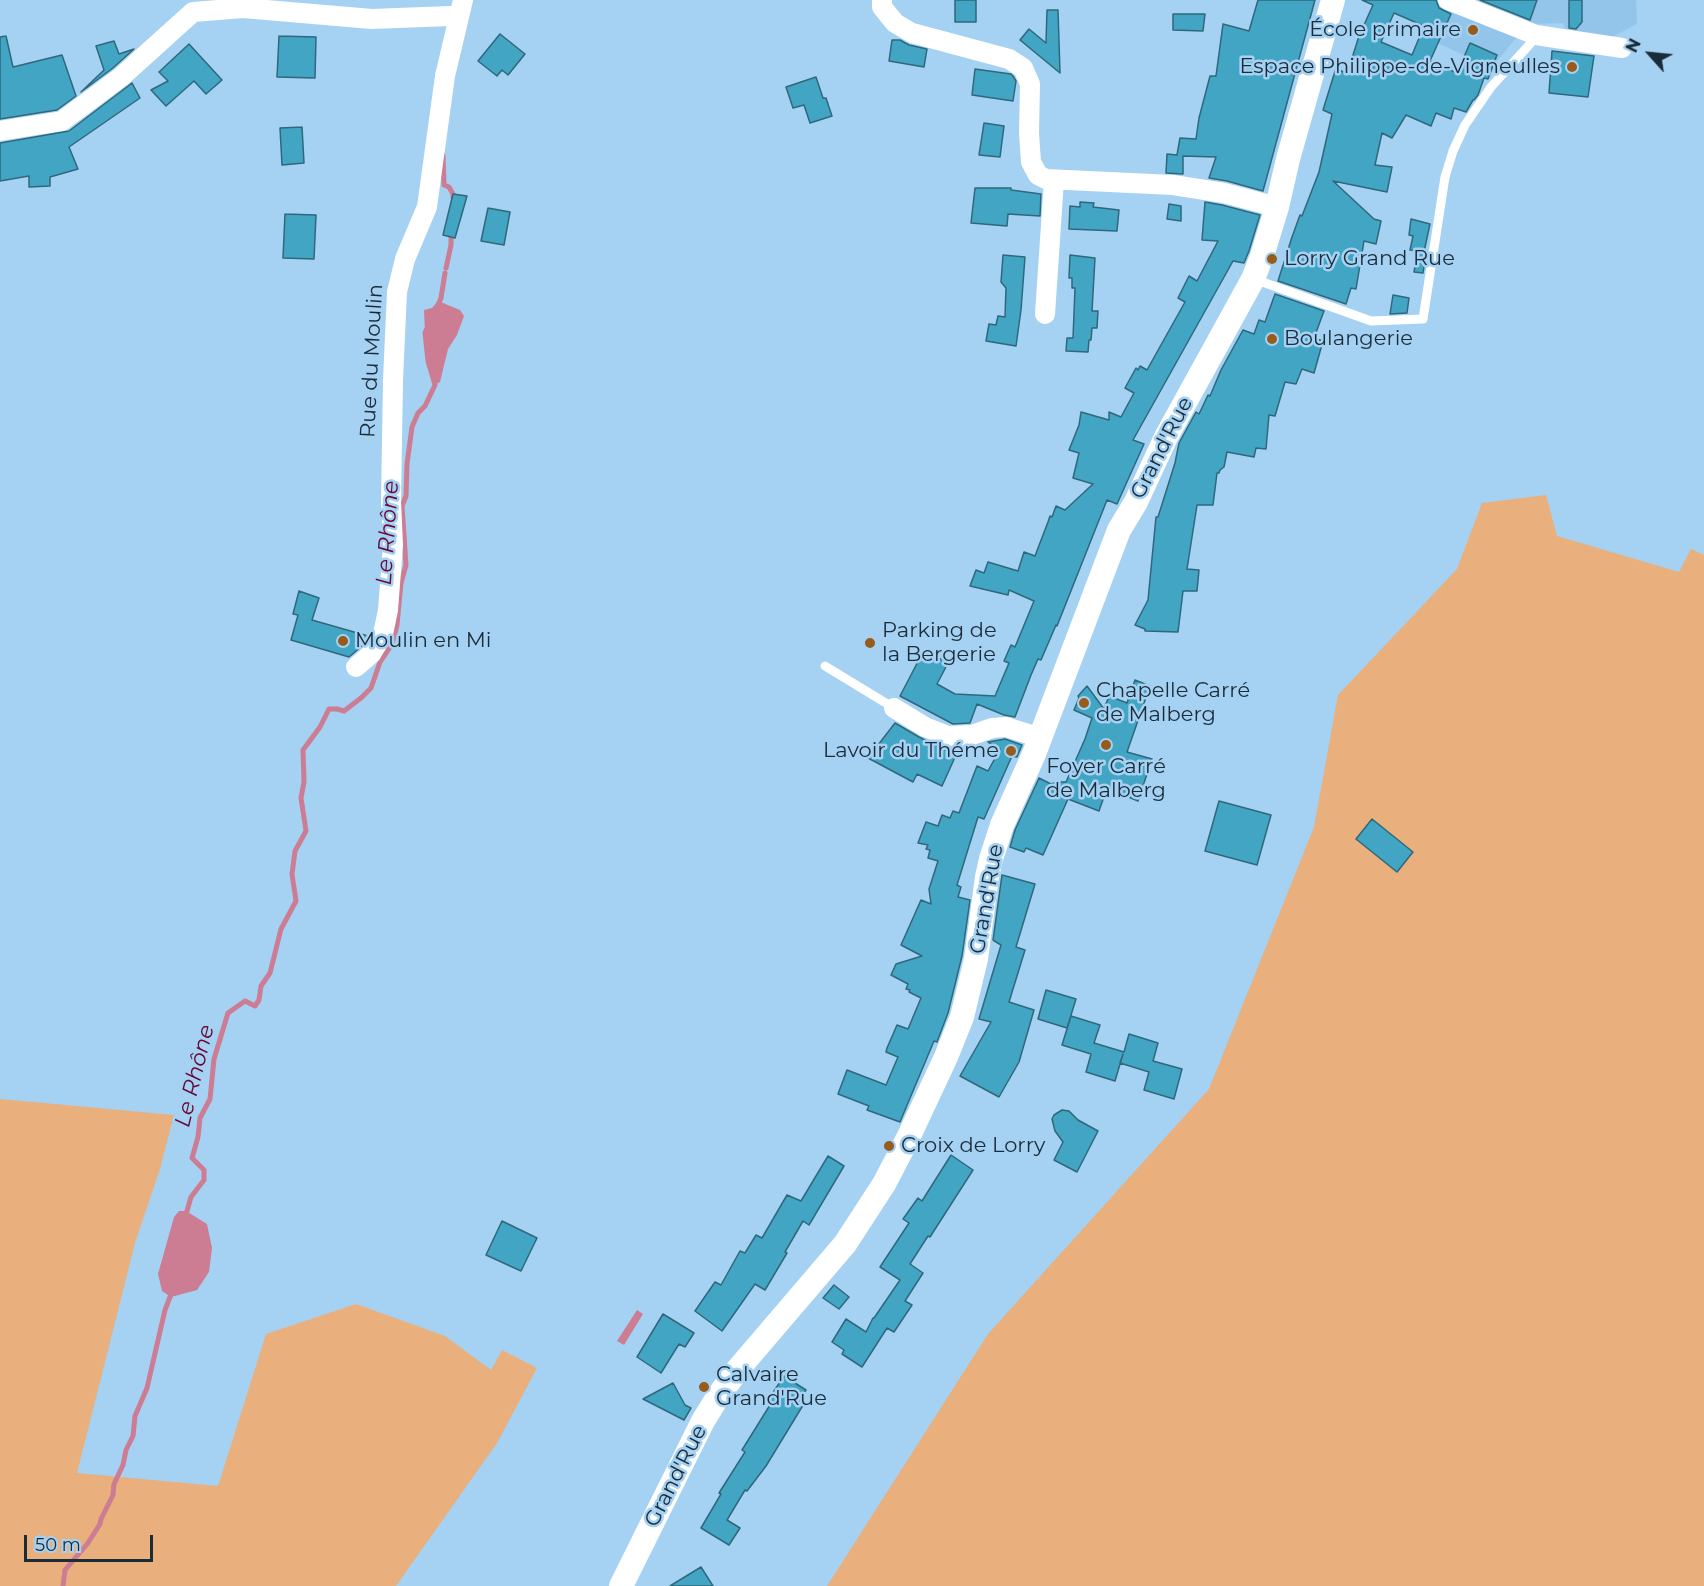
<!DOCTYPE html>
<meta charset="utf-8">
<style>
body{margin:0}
#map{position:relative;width:1704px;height:1586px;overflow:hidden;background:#a5d1f3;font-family:Montserrat,sans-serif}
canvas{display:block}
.north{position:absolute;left:1620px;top:24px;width:60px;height:60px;-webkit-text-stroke:4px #a5d1f3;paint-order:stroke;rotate:297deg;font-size:16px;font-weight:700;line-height:24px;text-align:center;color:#1b2c39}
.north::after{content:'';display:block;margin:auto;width:21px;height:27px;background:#1b2c39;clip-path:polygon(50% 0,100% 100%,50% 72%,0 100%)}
.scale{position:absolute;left:24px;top:1535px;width:129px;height:27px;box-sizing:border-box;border:3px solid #1b2c39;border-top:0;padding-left:8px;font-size:18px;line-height:21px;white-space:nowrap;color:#1b2c39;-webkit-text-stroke:4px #a5d1f3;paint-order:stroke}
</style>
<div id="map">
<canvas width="1704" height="1586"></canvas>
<div class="north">N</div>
<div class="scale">50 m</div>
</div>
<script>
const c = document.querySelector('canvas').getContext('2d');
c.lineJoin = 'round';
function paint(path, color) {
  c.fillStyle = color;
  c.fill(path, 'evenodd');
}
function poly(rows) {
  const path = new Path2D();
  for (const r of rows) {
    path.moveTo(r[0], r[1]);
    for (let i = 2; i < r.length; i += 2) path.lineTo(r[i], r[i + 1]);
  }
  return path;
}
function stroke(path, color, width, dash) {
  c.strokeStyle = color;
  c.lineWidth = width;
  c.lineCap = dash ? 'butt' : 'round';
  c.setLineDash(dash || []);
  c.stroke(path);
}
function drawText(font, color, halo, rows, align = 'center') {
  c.font = font + ' Montserrat,sans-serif';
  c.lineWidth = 5;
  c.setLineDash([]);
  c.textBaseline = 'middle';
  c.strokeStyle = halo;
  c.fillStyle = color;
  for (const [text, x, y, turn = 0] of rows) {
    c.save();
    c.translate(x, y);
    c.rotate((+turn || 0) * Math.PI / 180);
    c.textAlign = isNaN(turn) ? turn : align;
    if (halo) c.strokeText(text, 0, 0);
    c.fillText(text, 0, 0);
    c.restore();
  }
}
paint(poly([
 [1421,0,1636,0,1637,24,1610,38,1569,36,1563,23,1528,24,1491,68,1421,35,1424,26,1412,21]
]), '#93c4ea');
paint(poly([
 [1546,495,1557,536,1679,572,1691,549,1704,555,1704,1586,827,1586,988,1334,1209,1089,1314,827,1338,695,1457,569,1482,503],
 [0,1099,174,1115,160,1169,135,1243,77,1473,218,1486,266,1334,356,1304,445,1336,491,1370,502,1350,537,1368,497,1443,396,1586,0,1586]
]), '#e9af7d');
paint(poly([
 [438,301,460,310,464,316,457,335,448,349,440,382,435,385,428,361,425,333,424,310,432,308],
 [179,1211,186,1211,207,1224,212,1248,209,1272,197,1290,171,1297,162,1291,158,1274,174,1217],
 [637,1310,643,1314,624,1345,617,1341]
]), '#cc7d93');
stroke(poly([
 [443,155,444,185,449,187,453,194,453,198],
 [446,268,451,245,451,231],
 [438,305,441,298,445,273],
 [185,1218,191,1197,204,1180,204,1170,192,1158,198,1137,200,1118,210,1099,214,1059,228,1013,245,1001,255,1006,259,1000,261,986,270,973,281,929,296,901,292,874,295,851,306,831,301,798,304,782,303,750,320,727,329,709,337,709,344,711,361,698,371,688,380,662,392,644,397,625,401,583,406,565,402,506,406,496,407,464,412,427,418,413,425,406,435,385,428,361,425,333,426,330],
 [63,1586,65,1570,88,1543,100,1524,101,1519,113,1495,114,1484,123,1465,126,1450,133,1436,135,1416,147,1388,165,1310,172,1292]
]), '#cc7d93', 5);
const building = poly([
 [955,0,976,0,976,22,955,22,955,0],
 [1258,0,1315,0,1263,191,1227,181,1209,178,1216,157,1183,156,1183,174,1166,173,1167,154,1177,155,1180,138,1196,139,1199,118,1210,76,1216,76,1223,24,1249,31,1258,0],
 [1362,0,1436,0,1439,8,1451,14,1430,61,1457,73,1470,43,1497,55,1488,79,1484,78,1478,95,1474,100,1473,100,1466,112,1454,108,1451,119,1436,113,1431,126,1406,115,1392,138,1382,133,1375,165,1392,167,1387,192,1333,181,1374,219,1381,221,1376,244,1364,241,1356,289,1351,288,1346,304,1278,281,1292,237,1300,215,1302,216,1319,172,1332,114,1323,110,1336,68,1347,74,1359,36,1373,5,1362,0],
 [1394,13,1424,26,1412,55,1381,42,1394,13],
 [1480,0,1537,0,1530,20,1480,0],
 [1569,0,1582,0,1582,22,1576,29,1569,28,1569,0],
 [1047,10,1058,10,1060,73,1020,40,1029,29,1046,43,1047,10],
 [1173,14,1205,14,1203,31,1173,30,1173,14],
 [500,34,525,54,508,75,502,70,497,76,478,61,500,34],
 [6,36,13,67,62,55,76,96,57,110,0,119,0,37,6,36],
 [279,36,316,37,315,78,277,77,279,36],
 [892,40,900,40,909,45,927,49,924,67,889,61,892,40],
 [114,41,119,54,134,49,113,68,81,92,104,70,96,46,114,41],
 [189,44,222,80,206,94,194,81,166,106,151,90,168,81,159,72,189,44],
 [1552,51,1594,56,1588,97,1549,93,1552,51],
 [975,69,1011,74,1013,76,1016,81,1013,101,972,95,975,69],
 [816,77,823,98,826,98,832,116,810,123,804,105,793,108,786,87,816,77],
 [132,83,140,98,69,147,78,169,50,177,50,186,29,187,29,176,0,181,0,143,69,131,132,83],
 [984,123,1004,126,1000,157,979,155,984,123],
 [302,127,304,163,282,165,280,128,302,127],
 [975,188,1011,188,1011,190,1041,194,1040,216,1008,214,1007,226,971,223,975,188],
 [453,194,467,196,455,238,443,235,453,194],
 [1080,202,1094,203,1093,207,1119,210,1117,231,1069,229,1070,206,1080,207,1080,202],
 [1205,202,1222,205,1260,215,1249,251,1244,263,1233,261,1133,440,1144,444,1117,504,1107,500,1057,626,1056,625,1041,660,1038,659,1031,675,1015,717,1004,715,977,704,970,723,953,724,900,696,924,650,948,663,937,684,955,694,995,696,1009,663,1004,661,1011,645,1015,647,1034,601,1009,590,1008,595,970,586,976,570,984,573,988,562,1018,571,1024,552,1035,556,1048,522,1050,516,1052,517,1056,506,1065,510,1093,484,1073,478,1079,453,1069,450,1079,425,1081,412,1109,420,1109,412,1121,417,1134,393,1125,388,1136,368,1138,370,1140,366,1147,370,1185,302,1178,298,1189,276,1197,281,1218,241,1202,240,1205,202],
 [1169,204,1181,206,1181,221,1167,219,1169,204],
 [488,208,510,212,504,245,481,241,488,208],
 [285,214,316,215,314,259,283,258,285,214],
 [1411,219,1430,224,1424,252,1426,253,1423,273,1414,272,1418,251,1410,250,1413,236,1409,235,1411,219],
 [1003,255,1025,257,1021,310,1016,346,986,341,989,324,996,325,998,316,1005,317,1006,288,1001,282,1003,255],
 [1070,255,1095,258,1092,311,1098,311,1097,328,1092,328,1091,340,1089,340,1088,352,1066,351,1067,338,1073,338,1075,288,1072,288,1072,278,1069,278,1070,255],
 [1275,294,1324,311,1314,338,1323,341,1314,373,1302,369,1296,384,1285,382,1275,416,1269,415,1266,449,1256,448,1254,457,1227,452,1224,467,1220,470,1219,473,1217,473,1213,505,1197,505,1187,569,1199,570,1197,591,1183,591,1178,632,1145,631,1145,629,1135,625,1148,600,1156,517,1158,517,1175,463,1179,443,1196,412,1199,414,1208,395,1210,396,1221,370,1243,330,1254,334,1259,320,1265,322,1275,294],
 [1393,295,1409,298,1407,313,1390,314,1393,295],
 [299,591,319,598,312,620,368,636,362,646,349,657,291,640,298,615,293,614,299,591],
 [1135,680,1150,686,1127,752,1152,759,1138,801,1107,788,1099,811,1068,799,1043,855,1026,848,1024,852,1010,847,1015,830,1039,778,1051,784,1058,782,1066,782,1085,739,1092,718,1074,710,1079,698,1078,696,1087,686,1104,709,1109,696,1127,703,1135,680],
 [895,723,919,737,956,755,942,786,917,774,913,782,868,758,895,723],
 [1005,739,1022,745,1017,757,1012,756,984,819,978,817,957,885,961,887,958,897,970,900,962,956,948,1013,937,1042,934,1041,900,1122,867,1110,869,1106,838,1094,847,1070,886,1085,898,1057,886,1052,887,1048,897,1025,908,1029,921,998,909,992,910,990,906,989,908,984,891,975,896,964,922,956,901,945,921,900,931,904,929,889,938,861,928,858,930,850,926,849,928,845,918,843,926,822,938,826,942,815,950,818,953,811,959,813,977,766,988,771,1000,749,988,742,1005,739],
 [1219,801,1271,815,1257,865,1205,851,1219,801],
 [1372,819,1413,852,1397,872,1356,839,1372,819],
 [1002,875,1035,884,1016,947,1025,950,1009,1002,1034,1010,1019,1062,999,1097,960,1076,991,1022,979,1019,1001,945,993,940,1002,875],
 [1046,990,1076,999,1067,1028,1038,1019,1046,990],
 [1071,1016,1100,1025,1094,1043,1124,1052,1129,1034,1158,1043,1153,1061,1182,1069,1174,1099,1144,1090,1149,1072,1120,1063,1123,1054,1115,1081,1086,1072,1091,1054,1062,1045,1071,1016],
 [1062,1110,1069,1111,1078,1120,1098,1131,1077,1172,1054,1160,1063,1142,1055,1131,1052,1119,1054,1115,1062,1110],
 [951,1155,973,1170,930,1237,928,1236,910,1264,923,1273,905,1301,912,1305,894,1332,887,1328,862,1367,842,1354,844,1350,832,1342,846,1319,866,1332,873,1318,874,1318,900,1280,880,1267,909,1223,903,1219,918,1198,922,1201,951,1155],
 [828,1156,844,1166,809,1225,803,1221,785,1252,787,1253,765,1290,755,1284,722,1331,695,1311,715,1282,721,1285,740,1251,745,1253,756,1235,762,1238,787,1195,801,1201,828,1156],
 [502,1221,537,1238,521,1271,486,1255,502,1221],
 [834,1285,849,1297,839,1309,823,1298,834,1285],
 [663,1314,694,1333,685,1347,679,1344,661,1373,637,1357,663,1314],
 [784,1376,806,1390,800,1398,805,1402,766,1466,747,1491,745,1490,727,1520,740,1528,729,1545,701,1528,721,1494,719,1493,745,1452,742,1450,770,1405,766,1403,784,1376],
 [673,1383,685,1405,691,1408,684,1420,643,1399,673,1383],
 [701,1567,713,1586,670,1586,701,1567]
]);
paint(building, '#42a5c4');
stroke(building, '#2f687b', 1.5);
stroke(poly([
 [1254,279,1371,321,1423,319,1445,177,1453,151,1465,125,1491,87,1530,44,1536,35],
 [825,666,894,708]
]), '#fff', 9);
stroke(poly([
 [882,0,882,7,895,23,912,33,1009,59,1023,68,1030,84,1029,133,1031,162,1038,175,1046,179,1173,185,1224,193,1277,207],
 [1448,0,1536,35,1622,48],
 [0,131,62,121,121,77,193,12,243,8,372,19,450,16,458,18],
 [1045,314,1054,180],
 [356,667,371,654,383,634,388,610,393,545,391,501,393,380,397,292,405,259,427,207,445,76,463,0],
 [894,708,925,727,948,736,972,735,992,728,1006,727,1041,738]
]), '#fff', 20);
stroke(poly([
 [621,1586,703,1421,719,1395,739,1368,845,1244,884,1184,909,1136,946,1057,962,1017,976,959,987,877,991,859,1002,825,1034,754,1119,530,1136,502,1166,437,1253,279,1262,256,1277,207,1288,159,1333,0]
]), '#fff', 24);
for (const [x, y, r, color] of [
 [1473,30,6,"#975b1c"],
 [1572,67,6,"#975b1c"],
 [1272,259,6,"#975b1c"],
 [1272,339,6,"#975b1c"],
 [343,641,6,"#975b1c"],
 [870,643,6,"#975b1c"],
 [1084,703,6,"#975b1c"],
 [1106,745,6,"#975b1c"],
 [1011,751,6,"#975b1c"],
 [889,1146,6,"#975b1c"],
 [704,1387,6,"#975b1c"]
]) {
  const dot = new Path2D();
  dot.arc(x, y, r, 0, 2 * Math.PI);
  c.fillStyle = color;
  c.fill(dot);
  stroke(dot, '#a5d1f3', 2);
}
drawText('21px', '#1b2c39', '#a5d1f3', [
 ["École primaire",1461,30,"right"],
 ["Espace Philippe-de-Vigneulles",1560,67,"right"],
 ["Lorry Grand Rue",1284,259],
 ["Boulangerie",1284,339],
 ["Parking de",882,631],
 ["la Bergerie",882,655],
 ["Moulin en Mi",355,641],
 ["Chapelle Carré",1096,691],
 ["de Malberg",1096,715],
 ["Lavoir du Théme",999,751,"right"],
 ["Foyer Carré",1106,767,"center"],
 ["de Malberg",1106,791,"center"],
 ["Croix de Lorry",901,1146],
 ["Calvaire",716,1375],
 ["Grand'Rue",716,1399]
], 'left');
drawText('21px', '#1b2c39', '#a5d1f3', [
 ["Rue du Moulin",372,361,-87],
 ["Grand'Rue",1162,448,-63],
 ["Grand'Rue",987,899,-80],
 ["Grand'Rue",676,1476,-63]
]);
drawText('italic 22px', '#680532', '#a5d1f3', [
 ["Le Rhône",388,533,-86],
 ["Le Rhône",195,1076,-76]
]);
</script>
